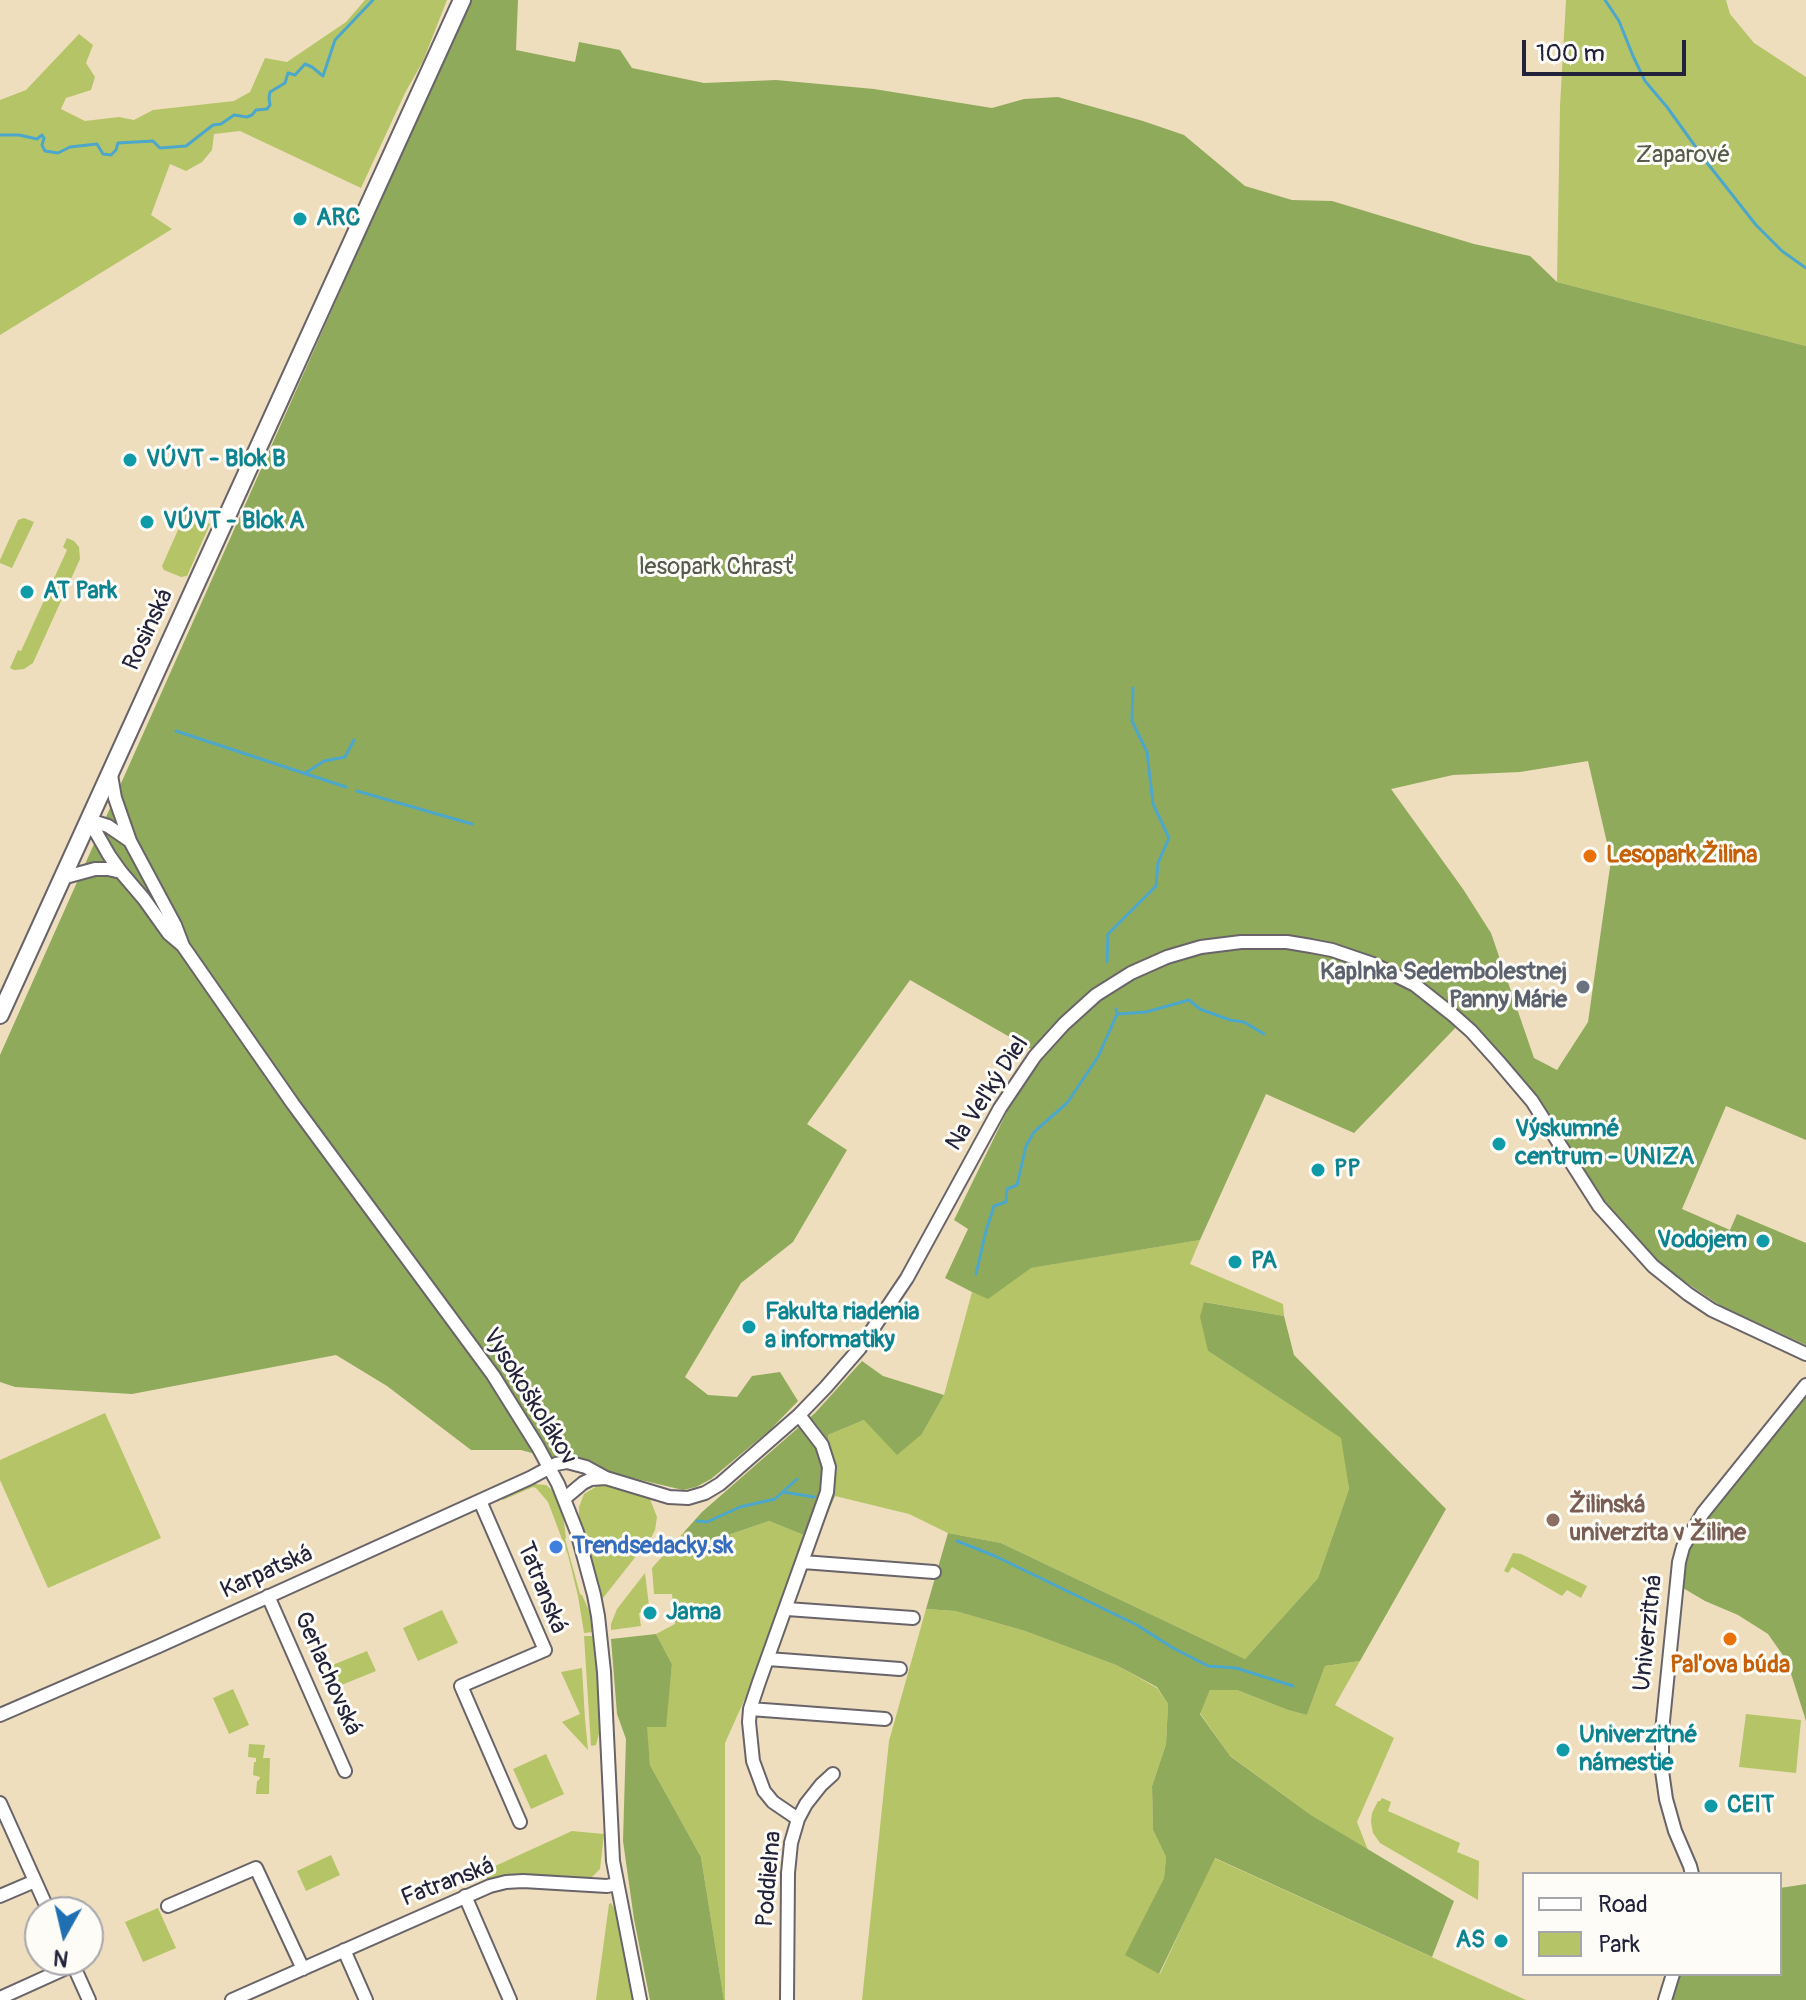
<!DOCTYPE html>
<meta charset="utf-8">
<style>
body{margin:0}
#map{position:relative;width:1806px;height:2000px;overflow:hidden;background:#eedebe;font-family:Pangolin,sans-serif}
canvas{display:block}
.legend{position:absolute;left:1522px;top:1872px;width:260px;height:104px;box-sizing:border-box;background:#fdfcf7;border:2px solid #a5a5ac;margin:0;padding:10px 14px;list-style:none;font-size:24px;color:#22223b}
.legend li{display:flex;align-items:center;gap:16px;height:40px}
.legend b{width:40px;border:2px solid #a5a5ac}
.north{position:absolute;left:24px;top:1896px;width:80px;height:80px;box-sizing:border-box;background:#fdfcf7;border:2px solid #a5a5ac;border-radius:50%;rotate:188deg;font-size:22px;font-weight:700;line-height:32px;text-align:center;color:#22223b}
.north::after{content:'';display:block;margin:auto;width:28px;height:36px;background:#1f6fb2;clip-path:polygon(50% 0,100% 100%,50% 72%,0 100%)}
.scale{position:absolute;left:1522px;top:40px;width:164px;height:36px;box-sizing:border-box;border:4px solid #22223b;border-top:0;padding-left:10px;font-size:24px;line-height:28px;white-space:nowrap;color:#22223b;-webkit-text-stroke:6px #fdfcf7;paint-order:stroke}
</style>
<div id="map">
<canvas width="1806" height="2000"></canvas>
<ul class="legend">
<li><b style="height:10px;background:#fff"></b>Road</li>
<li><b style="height:22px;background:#b5c466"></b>Park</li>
</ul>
<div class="north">N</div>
<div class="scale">100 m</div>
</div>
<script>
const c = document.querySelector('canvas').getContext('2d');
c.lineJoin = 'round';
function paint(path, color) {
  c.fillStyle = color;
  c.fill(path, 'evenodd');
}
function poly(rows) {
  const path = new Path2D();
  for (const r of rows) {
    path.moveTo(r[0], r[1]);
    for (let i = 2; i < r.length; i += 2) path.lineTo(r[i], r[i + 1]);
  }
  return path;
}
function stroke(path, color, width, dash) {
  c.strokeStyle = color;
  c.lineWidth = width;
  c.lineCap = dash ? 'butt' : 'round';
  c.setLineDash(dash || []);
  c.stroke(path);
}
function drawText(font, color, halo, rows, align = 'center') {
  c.font = font + ' Pangolin,sans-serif';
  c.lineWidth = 6;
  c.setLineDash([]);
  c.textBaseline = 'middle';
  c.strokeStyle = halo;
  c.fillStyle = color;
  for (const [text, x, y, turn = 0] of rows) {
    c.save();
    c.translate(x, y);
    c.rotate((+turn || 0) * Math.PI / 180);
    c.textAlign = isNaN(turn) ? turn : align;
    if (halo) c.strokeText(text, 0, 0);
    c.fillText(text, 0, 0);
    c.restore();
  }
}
paint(poly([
 [365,0,447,0,423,61,405,93,361,188,240,131,214,134,212,150,202,162,186,171,170,164,151,215,172,229,0,335,0,100,26,90,79,34,93,45,86,63,95,77,91,90,66,98,61,109,85,121,119,117,134,120,153,110,234,101,250,92,265,58,287,62,346,22],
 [1566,0,1726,0,1730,14,1754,43,1806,77,1806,346,1557,282,1560,106],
 [186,512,210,524,187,576,181,577,164,570,162,566],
 [24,518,34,522,12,568,0,563,0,560,18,520],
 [67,538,74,541,79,547,80,559,33,663,24,669,14,670,10,668,18,650,21,651,67,550,63,547],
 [1200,1240,1190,1264,1283,1304,1284,1316,1205,1302,1208,1351,1342,1438,1349,1489,1318,1578,1245,1659,1001,1543,948,1533,909,1514,835,1496,828,1435,864,1420,922,1434,944,1395,972,1292,988,1298,1030,1268],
 [105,1413,161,1538,48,1588,0,1480,0,1460],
 [534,1484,546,1485,552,1490,563,1514,566,1538,565,1539,580,1594,582,1595,591,1615,593,1632,584,1633,578,1596,568,1555,548,1502,536,1488,533,1487,503,1500,502,1498],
 [599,1485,612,1485,650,1499,657,1517,655,1530,652,1536,603,1598,601,1598,579,1519,579,1507,584,1494],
 [769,1521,816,1540,725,1743,725,2000,724,2000,701,1857,650,1765,646,1726,665,1727,672,1664,656,1634,675,1624,672,1594,654,1594,652,1568,684,1532,702,1544],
 [1513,1553,1521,1554,1587,1586,1581,1598,1567,1590,1562,1596,1512,1567,1508,1573,1504,1571],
 [645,1573,649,1606,644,1607,645,1612,639,1613,641,1626,611,1630,611,1624,617,1609],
 [926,1609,955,1611,1025,1631,1116,1665,1157,1688,1168,1704,1166,1744,1152,1786,1153,1830,1166,1857,1164,1878,1126,1955,1160,1974,1214,1858,1526,2000,862,2000,889,1741],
 [442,1610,458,1643,418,1661,403,1628],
 [584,1636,594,1636,599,1678,601,1726,596,1745,591,1746],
 [367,1651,376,1671,339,1686,330,1666],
 [1360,1661,1335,1705,1394,1738,1357,1822,1368,1850,1311,1815,1229,1755,1200,1713,1210,1690,1237,1690,1288,1710,1307,1715,1325,1666],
 [582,1668,585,1719,588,1750,562,1722,580,1714,561,1672],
 [233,1689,249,1725,229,1734,213,1698],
 [1746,1714,1801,1720,1796,1773,1739,1767],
 [249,1744,265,1745,263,1758,270,1758,269,1794,256,1794,257,1781,259,1780,260,1777,253,1775,254,1762,256,1762,256,1758,248,1757],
 [546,1754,564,1794,531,1809,513,1769],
 [1382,1798,1391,1802,1388,1811,1460,1843,1457,1852,1479,1861,1478,1900,1380,1843,1373,1833,1371,1822,1372,1813,1378,1801,1380,1801],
 [572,1831,604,1834,600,1869,591,1878,489,1882,482,1872],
 [331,1855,340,1875,306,1891,297,1871],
 [611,1903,617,1913,620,1926,635,2000,596,2000,609,1904],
 [158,1908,176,1948,143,1962,125,1922]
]), '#b5c466');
paint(poly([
 [470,0,518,0,516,50,575,62,579,42,620,50,632,68,704,83,776,80,874,89,992,108,1024,99,1058,97,1143,121,1184,135,1245,186,1292,200,1332,201,1474,244,1530,256,1557,282,1806,346,1806,1140,1726,1106,1682,1209,1730,1230,1737,1214,1806,1243,1806,1345,1721,1306,1663,1267,1597,1192,1548,1112,1461,1022,1354,1133,1266,1094,1200,1240,1031,1268,988,1299,972,1292,945,1278,968,1229,954,1220,1036,1052,910,980,807,1124,847,1150,793,1242,741,1283,685,1377,708,1395,737,1397,752,1376,780,1372,798,1401,770,1430,711,1479,696,1487,683,1490,561,1461,521,1450,471,1450,387,1386,336,1355,132,1394,15,1387,0,1382,0,1055],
 [1588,761,1611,860,1588,1022,1557,1070,1534,1058,1491,933,1463,889,1391,789,1453,775,1520,772],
 [1204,1302,1284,1316,1294,1355,1446,1509,1360,1661,1325,1666,1307,1715,1288,1710,1237,1690,1210,1690,1200,1714,1230,1756,1311,1815,1454,1901,1432,1957,1215,1858,1159,1974,1125,1955,1164,1878,1166,1857,1153,1830,1152,1786,1166,1744,1168,1704,1157,1687,1116,1665,1025,1631,955,1611,926,1609,948,1533,1001,1543,1245,1659,1318,1578,1349,1489,1341,1438,1208,1351,1200,1317],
 [862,1361,883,1376,944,1395,922,1434,897,1455,864,1420,828,1435,835,1496,816,1540,769,1521,702,1544,684,1532,702,1512,815,1413],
 [1806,1395,1806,1721,1787,1661,1768,1634,1738,1615,1705,1601,1683,1588,1686,1546],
 [656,1634,672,1664,666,1727,647,1727,650,1765,701,1857,724,2000,650,2000,634,1919,623,1841,626,1739,617,1714,611,1639],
 [1806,1884,1806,2000,1664,2000,1673,1974,1780,1974,1780,1888]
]), '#90aa5b');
stroke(poly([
 [1605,0,1619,21,1633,56,1645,81,1667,107,1708,164,1756,225,1782,251,1806,268],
 [0,135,19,135,37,139,42,135,44,138,42,145,45,151,58,153,70,147,97,144,103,154,111,155,116,150,118,143,153,141,160,148,186,146,213,125,221,124,234,115,247,117,252,115,256,110,267,109,270,105,269,98,270,92,285,83,288,73,295,75,305,64,312,67,323,76,335,40,373,0],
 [176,731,346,787],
 [304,774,324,761,345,757,354,740],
 [357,791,472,824],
 [1107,962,1108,934,1156,886,1158,863,1169,838,1153,804,1147,752,1132,721,1133,688],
 [1118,1014,1146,1012,1189,1000,1200,1009,1230,1020,1244,1022,1264,1034],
 [976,1274,986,1231,994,1206,1006,1202,1007,1189,1017,1185,1026,1146,1034,1132,1067,1103,1098,1057,1117,1014,1116,1009],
 [783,1492,814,1497],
 [697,1521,707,1522,740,1507,775,1499,797,1479],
 [957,1541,995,1556,1137,1625,1173,1648,1208,1666,1236,1668,1293,1686]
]), '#4da7cb', 3);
const minor = poly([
 [111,775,115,798,130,841],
 [89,820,108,826,130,841,175,925,183,946,293,1104,493,1375,538,1447,558,1484,577,1532,594,1595,598,1616,604,1672,613,1861,640,2000],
 [89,820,109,855,121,872,144,899,169,934,182,945],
 [62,878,95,869,108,869,121,872],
 [564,1499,583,1483,591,1479,606,1478],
 [480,1501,545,1650,461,1686,520,1822],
 [803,1562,934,1572],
 [268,1596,345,1771],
 [787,1609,913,1618],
 [768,1659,900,1669],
 [750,1709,885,1719],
 [0,1715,159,1646,530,1478,556,1464,567,1462,586,1467,606,1478,669,1497,688,1498,705,1493,720,1484,799,1415,826,1387,860,1348,907,1278,1000,1108,1035,1056,1064,1024,1096,995,1131,973,1167,957,1201,947,1241,942,1287,942,1311,946,1332,950,1373,964,1415,985,1453,1015,1471,1031,1498,1061,1532,1101,1599,1206,1653,1266,1688,1294,1712,1310,1806,1354],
 [0,1803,49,1912],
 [798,1819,773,1802,764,1791,753,1761,749,1722,750,1709,759,1682,827,1492,829,1467,822,1445,799,1415],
 [1692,1874,1690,1866,1675,1831,1666,1799,1662,1771,1662,1731,1679,1562,1683,1547,1703,1513,1806,1385],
 [0,1896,35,1881],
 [465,1896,510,2000],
 [168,1906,256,1868,303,1969],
 [344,1950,366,2000],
 [71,1960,89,2000],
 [0,1998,73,1965],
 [232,2000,490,1886,506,1882,523,1881,607,1886,617,1884],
 [787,2000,788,1873,791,1843,798,1819,806,1804,821,1785,833,1774],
 [1665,2000,1673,1974]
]);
const tertiary = poly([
 [0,1015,462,0]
]);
stroke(minor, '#696469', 16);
stroke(tertiary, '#696469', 20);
stroke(minor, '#fff', 12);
stroke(tertiary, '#fff', 16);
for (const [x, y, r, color] of [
 [300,219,8,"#0f9aa8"],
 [130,460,8,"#0f9aa8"],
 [147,522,8,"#0f9aa8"],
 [27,592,8,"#0f9aa8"],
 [1590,856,8,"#e8710a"],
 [1583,987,8,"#6b7280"],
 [1499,1144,8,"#0f9aa8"],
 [1318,1170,8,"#0f9aa8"],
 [1763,1241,8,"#0f9aa8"],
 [1235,1262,8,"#0f9aa8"],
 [749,1327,8,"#0f9aa8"],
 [1553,1520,8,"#8d6e63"],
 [556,1547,8,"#3f7fe0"],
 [650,1613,8,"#0f9aa8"],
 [1730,1639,8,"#e8710a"],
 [1563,1750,8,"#0f9aa8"],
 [1711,1806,8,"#0f9aa8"],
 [1501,1941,8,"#0f9aa8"]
]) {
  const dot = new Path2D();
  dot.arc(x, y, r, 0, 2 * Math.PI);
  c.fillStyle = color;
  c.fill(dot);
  stroke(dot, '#fdfcf7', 3);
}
drawText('24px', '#555b4a', '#fdfcf7', [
 ["Zaparové",1683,156],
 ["lesopark Chrasť",717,568]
]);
drawText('bold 24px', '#0d838f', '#fdfcf7', [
 ["ARC",316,219],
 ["VÚVT - Blok B",146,460],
 ["VÚVT - Blok A",163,522],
 ["AT Park",43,592],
 ["Výskumné",1515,1130],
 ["centrum - UNIZA",1515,1158],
 ["PP",1334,1170],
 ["Vodojem",1747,1241,"right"],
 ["PA",1251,1262],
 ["Fakulta riadenia",765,1313],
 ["a informatiky",765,1341],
 ["Jama",666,1613],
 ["Univerzitné",1579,1736],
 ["námestie",1579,1764],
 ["CEIT",1727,1806],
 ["AS",1485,1941,"right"]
], 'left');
drawText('24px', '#22223b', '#fdfcf7', [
 ["Rosinská",149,630,-65],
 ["Na Veľký Diel",988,1094,-57],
 ["Vysokoškolákov",529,1397,58],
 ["Karpatská",267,1573,-24],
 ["Tatranská",541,1588,68],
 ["Univerzitná",1649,1633,-84],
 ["Gerlachovská",327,1674,66],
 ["Poddielna",770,1879,-85],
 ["Fatranská",448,1883,-21]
]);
drawText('bold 24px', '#c56008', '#fdfcf7', [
 ["Lesopark Žilina",1606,856],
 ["Paľova búda",1730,1666,"center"]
], 'left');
drawText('bold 24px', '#5b616d', '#fdfcf7', [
 ["Kaplnka Sedembolestnej",1567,973],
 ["Panny Márie",1567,1001]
], 'right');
drawText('bold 24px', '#785e54', '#fdfcf7', [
 ["Žilinská",1569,1506],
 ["univerzita v Žiline",1569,1534]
], 'left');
drawText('bold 24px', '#366cbe', '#fdfcf7', [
 ["Trendsedacky.sk",572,1547]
], 'left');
</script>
